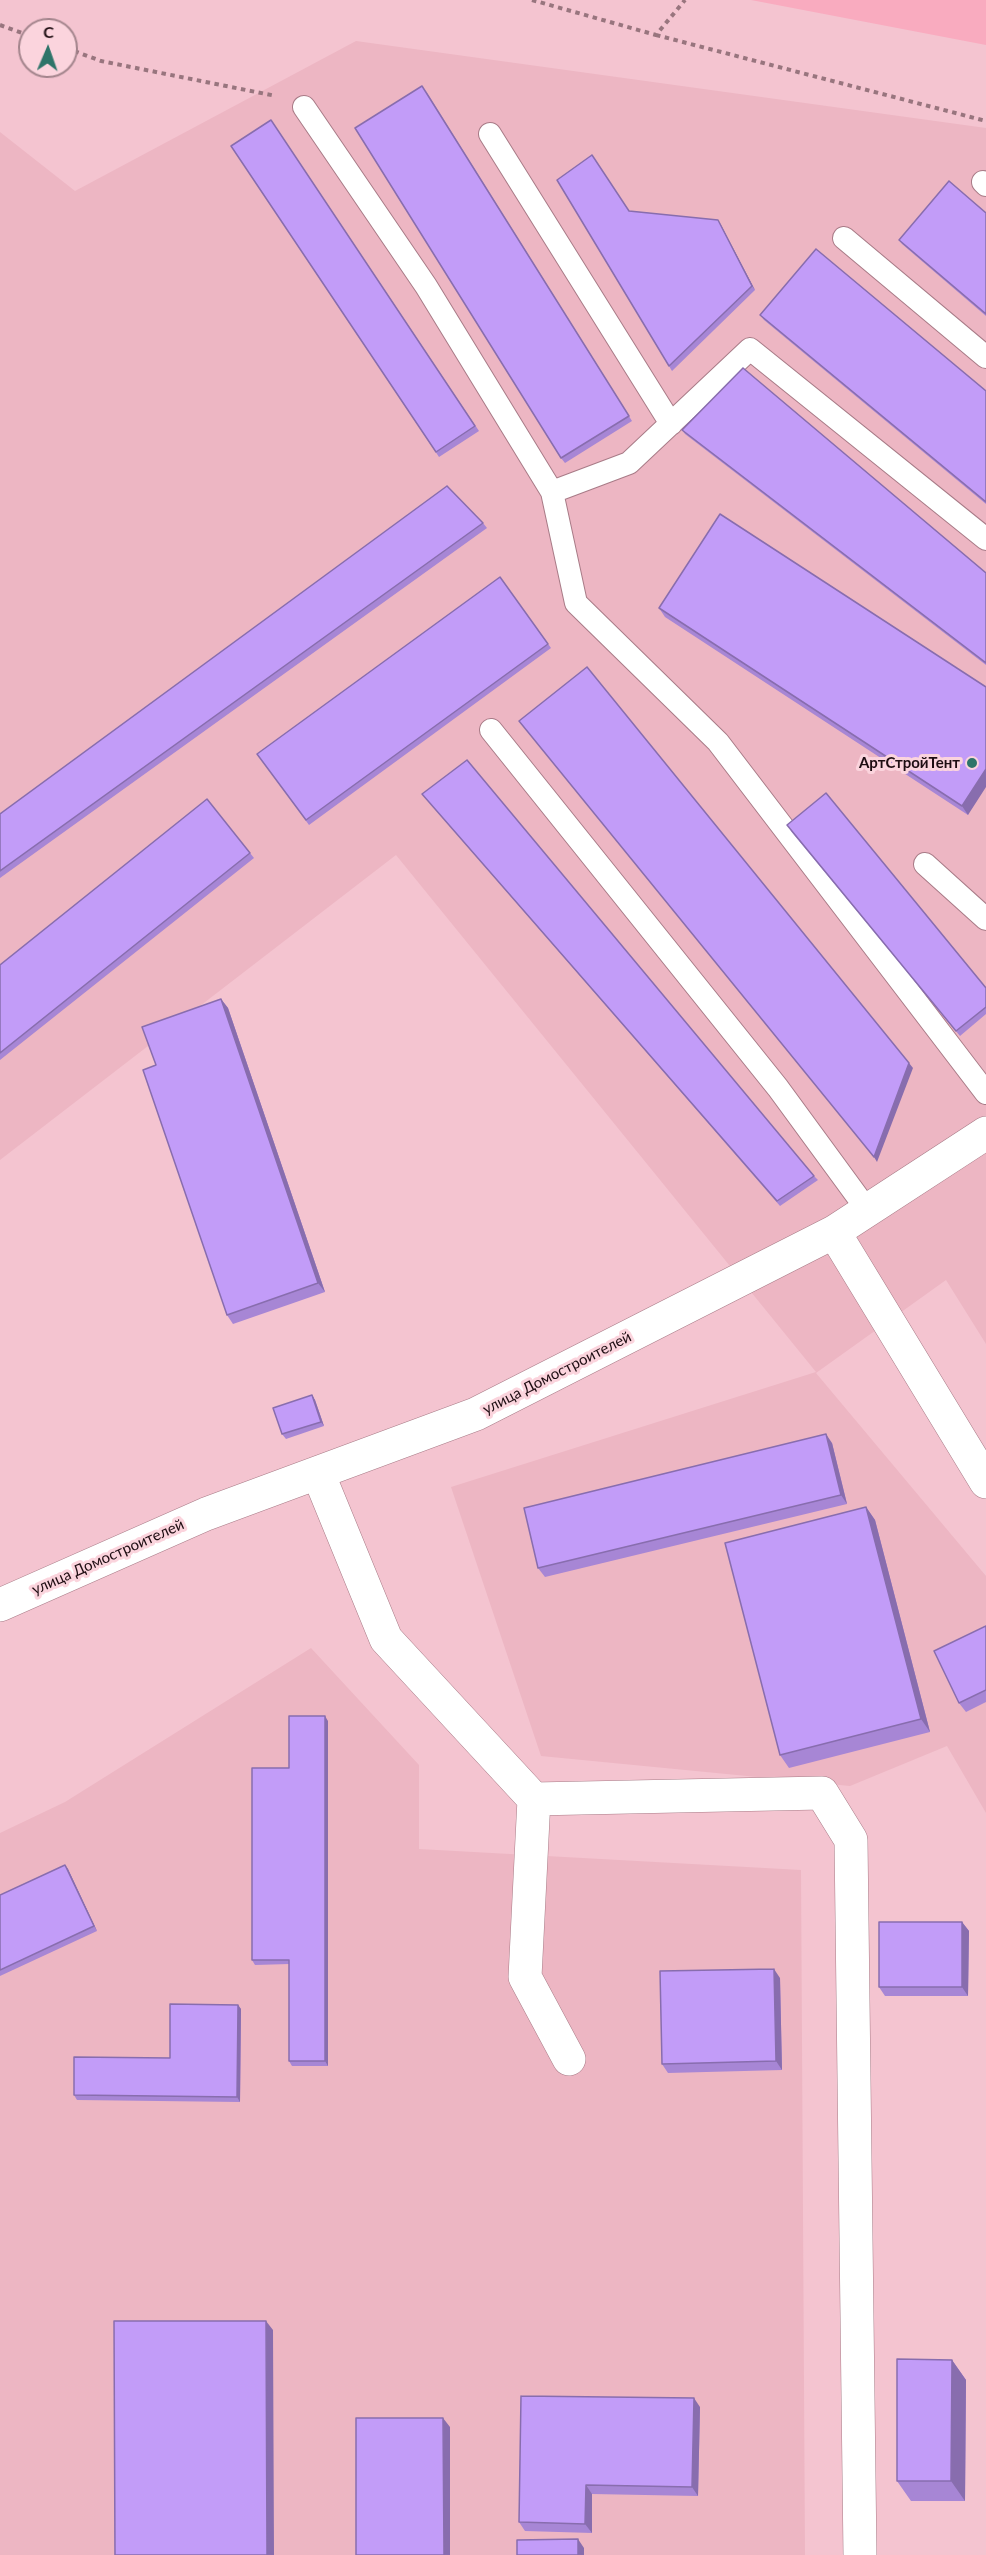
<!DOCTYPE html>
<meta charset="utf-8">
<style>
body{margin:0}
#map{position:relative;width:986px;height:2555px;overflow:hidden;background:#f4c4d0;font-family:Lato,sans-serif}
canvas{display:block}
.north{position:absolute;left:18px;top:18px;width:60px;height:60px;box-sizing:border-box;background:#fbd4dd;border:2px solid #a3848c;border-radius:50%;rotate:2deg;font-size:16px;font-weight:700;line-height:24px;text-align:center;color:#1e0d12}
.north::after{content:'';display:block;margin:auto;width:21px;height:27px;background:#2e7469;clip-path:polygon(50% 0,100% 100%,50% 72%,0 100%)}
</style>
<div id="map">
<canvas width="986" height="2555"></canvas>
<div class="north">С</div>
</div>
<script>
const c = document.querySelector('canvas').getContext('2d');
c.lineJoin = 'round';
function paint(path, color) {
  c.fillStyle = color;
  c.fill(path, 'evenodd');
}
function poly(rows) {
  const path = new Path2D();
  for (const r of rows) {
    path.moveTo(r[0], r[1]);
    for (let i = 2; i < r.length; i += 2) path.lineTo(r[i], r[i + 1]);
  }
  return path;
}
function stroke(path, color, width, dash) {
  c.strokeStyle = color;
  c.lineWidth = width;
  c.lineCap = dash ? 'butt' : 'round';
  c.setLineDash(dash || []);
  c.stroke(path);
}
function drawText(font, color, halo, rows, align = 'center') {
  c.font = font + ' Lato,sans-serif';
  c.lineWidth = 6;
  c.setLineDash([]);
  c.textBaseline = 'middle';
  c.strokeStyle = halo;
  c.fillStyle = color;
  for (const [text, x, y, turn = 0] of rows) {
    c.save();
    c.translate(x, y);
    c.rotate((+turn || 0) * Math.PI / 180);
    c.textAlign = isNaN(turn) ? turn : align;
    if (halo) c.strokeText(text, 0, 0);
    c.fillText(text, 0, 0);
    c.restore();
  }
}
paint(poly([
 [356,41,986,128,986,1344,946,1280,816,1373,986,1576,986,1813,947,1746,850,1786,541,1756,451,1487,816,1372,396,855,0,1160,0,132,75,191],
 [311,1648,419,1765,419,1849,801,1870,805,2555,0,2555,0,1833,65,1802]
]), '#edb6c3');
paint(poly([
 [751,0,986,0,986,45]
]), '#f9abbf');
const service = poly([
 [304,107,426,286,552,492,629,463,750,349,986,539],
 [490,134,671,424],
 [983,182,986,185],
 [844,238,986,357],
 [552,492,576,603,718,742,986,1093],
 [491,730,778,1088,868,1211],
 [925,864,986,919]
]);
const minor = poly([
 [834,1232,986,1482],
 [318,1473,386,1639,534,1799,822,1793,851,1840,860,2555],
 [0,1605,206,1514,476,1414,834,1232,986,1133],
 [534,1799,525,1977,569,2059]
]);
stroke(service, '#a87b87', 24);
stroke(minor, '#a87b87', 34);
stroke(poly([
 [532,0,656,35,685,0],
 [0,25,30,36],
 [656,35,986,121],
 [66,48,101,61,276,96]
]), '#98757e', 4, [4.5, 4.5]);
stroke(service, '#fff', 22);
stroke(minor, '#fff', 33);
paint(poly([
 [426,91,632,421,565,463,561,458],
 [271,120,479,431,439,457,231,146],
 [629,211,718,220,755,290,672,371,669,366],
 [986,213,986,316,902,244,899,240],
 [760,315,986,391,986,504,764,320],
 [682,430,986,573,986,665,685,434],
 [483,523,487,528,0,878,0,814],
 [500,577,551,648,309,825,257,754],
 [659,608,986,687,968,815,665,617],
 [422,794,814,1176,818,1180,780,1206],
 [790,830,986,988,986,1014,960,1036],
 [250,853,254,858,0,1060,0,965],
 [221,999,228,1008,325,1292,233,1324,227,1315,156,1065],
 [312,1395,315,1400,324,1426,286,1439,282,1434],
 [832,1443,847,1504,545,1577,538,1568],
 [866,1507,875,1520,930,1732,789,1768,780,1755],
 [986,1626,986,1702,966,1712,959,1703],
 [328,1721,328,2066,292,2066,289,2061,289,1964,255,1965,252,1960,289,1768],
 [65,1865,68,1869,97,1931,0,1976,0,1895],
 [962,1922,969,1931,968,1996,885,1996,879,1987],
 [780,1978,782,2070,668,2073,662,2064],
 [238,2005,241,2009,240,2102,77,2100,74,2095,170,2058],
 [952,2360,966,2380,965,2501,911,2501,897,2481],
 [700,2407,698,2496,592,2494,592,2533,525,2531,519,2522]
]), '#a786d5');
paint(poly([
 [718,220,721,225,755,290,752,286],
 [986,769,986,787,968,815,962,806],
 [221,999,228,1008,325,1292,318,1283],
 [909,1063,913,1068,877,1162,874,1157],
 [312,1395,315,1400,324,1426,321,1422],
 [826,1434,832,1443,847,1504,841,1495],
 [866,1507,875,1520,930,1732,921,1719],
 [325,1716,328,1721,328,2066,325,2061],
 [65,1865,68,1869,97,1931,94,1926],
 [962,1922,969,1931,968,1996,962,1987],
 [774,1969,780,1978,782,2070,776,2061],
 [238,2005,241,2009,240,2102,237,2097],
 [266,2321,273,2330,274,2555,267,2555],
 [952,2360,966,2380,965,2501,951,2481],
 [694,2398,700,2407,698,2496,692,2487],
 [443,2418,450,2427,450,2555,444,2555],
 [586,2485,592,2494,592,2533,585,2524],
 [578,2539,584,2548,584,2555,578,2555]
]), '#886dae');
const building = poly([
 [422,86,629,416,561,458,355,128,422,86],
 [271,120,475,426,436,452,231,146,271,120],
 [592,155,629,211,718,220,752,286,669,366,557,180,592,155],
 [949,181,986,213,986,314,899,240,949,181],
 [816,249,986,391,986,502,760,315,816,249],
 [743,368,986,573,986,663,682,430,743,368],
 [447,486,483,523,0,871,0,814,447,486],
 [720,514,986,687,986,769,962,806,659,608,720,514],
 [500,577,548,644,306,820,257,754,500,577],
 [587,667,909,1063,874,1157,519,721,587,667],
 [467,760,814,1176,777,1201,422,794,467,760],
 [826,793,986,988,986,1007,956,1031,787,825,826,793],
 [207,799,250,853,0,1053,0,965,207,799],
 [221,999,318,1283,227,1315,143,1070,156,1065,142,1027,221,999],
 [312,1395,321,1422,282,1434,273,1408,312,1395],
 [826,1434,841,1495,538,1568,524,1508,826,1434],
 [866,1507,921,1719,780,1755,725,1543,866,1507],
 [986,1626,986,1690,959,1703,934,1651,986,1626],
 [289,1716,325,1716,325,2061,289,2061,289,1960,252,1960,252,1768,289,1768,289,1716],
 [65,1865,94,1926,0,1970,0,1895,65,1865],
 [879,1922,962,1922,962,1987,879,1987,879,1922],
 [774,1969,776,2061,662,2064,660,1971,774,1969],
 [170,2004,238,2005,237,2097,74,2095,74,2057,170,2058,170,2004],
 [114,2321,266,2321,267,2555,115,2555,114,2321],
 [897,2359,952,2360,951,2481,897,2481,897,2359],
 [521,2396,694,2398,692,2487,586,2485,585,2524,519,2522,521,2396],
 [356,2418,443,2418,444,2555,356,2555,356,2418],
 [578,2539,578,2555,517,2555,517,2540,578,2539]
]);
paint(building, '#c29cf8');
stroke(building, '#886dae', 1.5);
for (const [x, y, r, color] of [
 [972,763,6,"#2e7469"]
]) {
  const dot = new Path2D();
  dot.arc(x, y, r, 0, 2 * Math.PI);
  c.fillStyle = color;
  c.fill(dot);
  stroke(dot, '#fbd4dd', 2);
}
drawText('bold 15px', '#1e0d12', '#fbd4dd', [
 ["АртСтройТент",960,763]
], 'right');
drawText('15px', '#1e0d12', '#fbd4dd', [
 ["улица Домостроителей",557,1373,-27],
 ["улица Домостроителей",108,1557,-24]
]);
</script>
